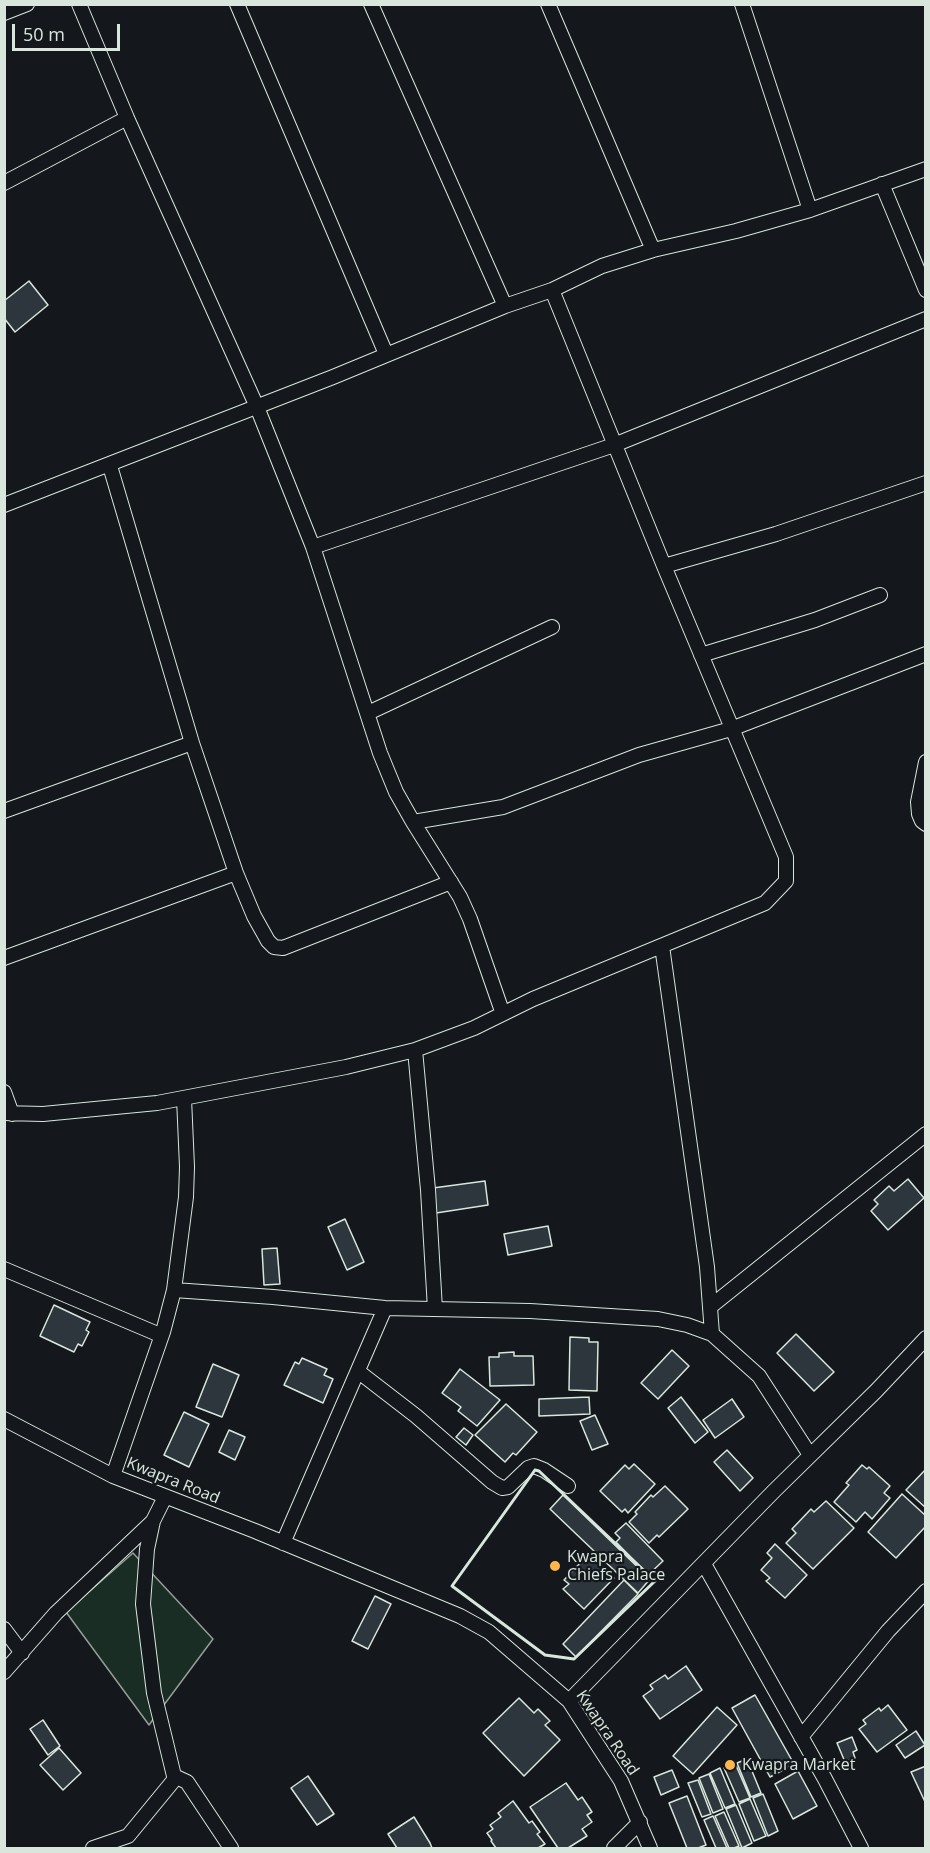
<!DOCTYPE html>
<style>
body{margin:0}
#map{position:relative;width:930px;height:1853px;overflow:hidden;background:#14181c;font-family:"Open Sans",sans-serif}
canvas{display:block}
.frame{position:absolute;inset:0;border:6px solid #d8e6dc;pointer-events:none}
.scale{position:absolute;left:12px;top:24px;width:108px;height:27px;box-sizing:border-box;border:3px solid #d8e6dc;border-top:0;padding-left:8px;font-size:18px;line-height:21px;white-space:nowrap;color:#d8e6dc;-webkit-text-stroke:4px #14181c;paint-order:stroke}
</style>
<div id="map">
<canvas width="930" height="1853"></canvas>
<div class="frame"></div>
<div class="scale">50 m</div>
</div>
<script>
const c = document.querySelector('canvas').getContext('2d');
c.lineJoin = 'round';
function paint(path, color) {
  c.fillStyle = color;
  c.fill(path, 'evenodd');
}
function poly(rows) {
  const path = new Path2D();
  for (const r of rows) {
    path.moveTo(r[0], r[1]);
    for (let i = 2; i < r.length; i += 2) path.lineTo(r[i], r[i + 1]);
  }
  return path;
}
function stroke(path, color, width, dash) {
  c.strokeStyle = color;
  c.lineWidth = width;
  c.lineCap = dash ? 'butt' : 'round';
  c.setLineDash(dash || []);
  c.stroke(path);
}
function drawText(font, color, halo, rows, align = 'center') {
  c.font = font + ' "Open Sans",sans-serif';
  c.lineWidth = 4.5;
  c.setLineDash([]);
  c.textBaseline = 'middle';
  c.strokeStyle = halo;
  c.fillStyle = color;
  for (const [text, x, y, turn = 0] of rows) {
    c.save();
    c.translate(x, y);
    c.rotate((+turn || 0) * Math.PI / 180);
    c.textAlign = isNaN(turn) ? turn : align;
    if (halo) c.strokeText(text, 0, 0);
    c.fillText(text, 0, 0);
    c.restore();
  }
}
const green = poly([
 [133,1553,213,1639,149,1725,66,1612,133,1553]
]);
paint(green, '#1a2d24');
stroke(green, '#939e99', 1.5);
const building = poly([
 [29,281,48,305,15,332,4,318,4,301,29,281],
 [908,1179,924,1198,888,1230,871,1211,878,1204,874,1200,889,1186,894,1191,908,1179],
 [485,1181,488,1205,436,1213,433,1188,485,1181],
 [345,1219,364,1262,347,1270,328,1227,345,1219],
 [548,1226,552,1246,508,1255,504,1234,548,1226],
 [277,1248,280,1284,264,1285,262,1249,277,1248],
 [54,1305,90,1322,86,1330,89,1332,82,1346,78,1344,74,1352,40,1336,54,1305],
 [796,1334,834,1372,814,1391,777,1353,796,1334],
 [570,1337,589,1338,589,1342,598,1342,597,1391,569,1390,570,1337],
 [672,1350,689,1366,658,1399,641,1383,672,1350],
 [514,1352,514,1356,533,1356,534,1385,490,1386,489,1357,499,1357,499,1353,514,1352],
 [302,1358,327,1369,324,1375,333,1379,323,1403,284,1385,295,1362,299,1364,302,1358],
 [213,1364,239,1375,222,1417,196,1407,213,1364],
 [460,1369,500,1400,477,1426,458,1411,461,1407,442,1393,460,1369],
 [589,1397,590,1414,539,1416,539,1399,589,1397],
 [681,1397,708,1432,695,1443,668,1408,681,1397],
 [732,1399,744,1417,715,1438,703,1420,732,1399],
 [506,1404,537,1432,516,1455,513,1453,505,1462,475,1435,506,1404],
 [184,1412,209,1424,189,1467,164,1455,184,1412],
 [595,1415,608,1444,592,1450,580,1421,595,1415],
 [464,1428,473,1435,466,1445,456,1437,464,1428],
 [229,1430,245,1437,235,1460,219,1452,229,1430],
 [727,1450,753,1478,740,1491,714,1462,727,1450],
 [634,1464,655,1484,628,1513,625,1509,622,1512,600,1491,625,1465,629,1469,634,1464],
 [862,1465,867,1469,869,1467,890,1486,884,1493,890,1498,872,1519,865,1512,856,1522,834,1502,849,1485,846,1483,862,1465],
 [926,1469,926,1508,906,1490,926,1469],
 [665,1486,688,1509,659,1537,657,1535,649,1543,629,1522,637,1514,635,1512,651,1495,653,1497,665,1486],
 [902,1494,926,1516,926,1526,896,1558,868,1532,902,1494],
 [563,1495,650,1579,638,1593,550,1509,563,1495],
 [826,1501,854,1528,813,1569,786,1543,796,1533,792,1529,811,1509,814,1512,826,1501],
 [626,1523,663,1561,648,1575,616,1542,620,1538,615,1533,626,1523],
 [775,1544,807,1575,785,1598,766,1581,770,1578,761,1570,772,1558,767,1553,775,1544],
 [591,1556,614,1578,584,1609,563,1589,569,1584,564,1580,584,1559,587,1561,591,1556],
 [624,1580,638,1594,576,1657,563,1644,624,1580],
 [375,1596,391,1604,368,1649,352,1641,375,1596],
 [686,1666,702,1690,660,1719,643,1696,653,1689,650,1685,665,1675,668,1679,686,1666],
 [755,1695,794,1764,770,1777,732,1708,755,1695],
 [519,1698,534,1713,538,1709,550,1721,545,1725,560,1740,524,1776,483,1733,519,1698],
 [888,1705,907,1730,877,1752,859,1729,866,1724,863,1720,879,1708,881,1711,888,1705],
 [717,1707,737,1725,693,1774,673,1756,717,1707],
 [43,1720,60,1746,48,1755,30,1729,43,1720],
 [916,1731,925,1745,905,1758,896,1745,916,1731],
 [852,1737,857,1750,853,1752,855,1758,845,1762,837,1743,852,1737],
 [59,1748,81,1773,63,1790,40,1765,59,1748],
 [747,1759,761,1793,751,1797,737,1763,747,1759],
 [735,1763,750,1798,739,1802,724,1768,735,1763],
 [926,1766,926,1804,911,1772,926,1766],
 [720,1768,735,1804,725,1808,710,1773,720,1768],
 [672,1770,679,1787,661,1795,654,1777,672,1770],
 [798,1771,817,1806,793,1819,775,1784,798,1771],
 [709,1774,723,1809,713,1813,699,1778,709,1774],
 [308,1776,334,1814,317,1825,291,1788,308,1776],
 [698,1780,711,1814,702,1817,688,1783,698,1780],
 [566,1783,578,1800,582,1797,592,1812,587,1815,592,1822,582,1829,587,1836,568,1848,558,1848,530,1807,566,1783],
 [763,1794,778,1831,768,1836,753,1798,763,1794],
 [687,1796,706,1845,698,1848,687,1848,669,1803,687,1796],
 [750,1799,766,1836,754,1841,739,1804,750,1799],
 [513,1801,529,1823,532,1821,540,1832,537,1834,545,1844,538,1848,496,1848,491,1841,492,1840,487,1833,493,1829,490,1825,501,1817,498,1813,513,1801],
 [736,1805,752,1843,742,1848,726,1809,736,1805],
 [724,1812,739,1846,734,1848,729,1848,715,1816,724,1812],
 [713,1816,727,1848,716,1848,704,1820,713,1816],
 [414,1817,430,1843,432,1848,397,1848,388,1834,414,1817]
]);
paint(building, '#2c363c');
stroke(building, '#d8e6dc', 1.5);
const street = poly([
 [79,4,127,118,257,407,313,547,380,753,396,792,413,822,503,807,639,755,731,729,926,654],
 [237,4,386,354],
 [371,4,505,306],
 [548,4,653,250],
 [742,4,810,210],
 [4,13,27,4],
 [4,183,127,118],
 [882,184,926,290],
 [110,466,192,743],
 [4,505,333,377,505,306,552,290,602,266,653,250,736,231,810,210,926,169],
 [313,547,614,445,926,319],
 [664,566,776,534,926,483],
 [701,655,815,620,880,595],
 [368,713,552,627],
 [926,762,918,802,919,814,922,821,926,824],
 [4,811,192,743,236,873,4,958],
 [413,822,460,897,470,919,503,1014],
 [236,873,254,916,268,941,274,947,283,948,451,882],
 [662,946,707,1267,712,1334],
 [415,1050,428,1190,435,1309],
 [4,1092,12,1114],
 [4,1113,43,1114,157,1103,346,1067,415,1050,474,1028,533,999,765,903,786,881,786,857,664,566,552,290],
 [4,1269,160,1335],
 [174,1290,273,1297,385,1308,530,1311,658,1319,687,1325,712,1334,759,1376,810,1455],
 [710,1307,926,1134],
 [359,1372,416,1416,492,1482,502,1488,508,1487,528,1468,534,1466,544,1470,568,1486],
 [4,1419,113,1476,255,1531,460,1616,489,1632,569,1701,621,1781,650,1848],
 [113,1476,163,1332,174,1290,186,1197,187,1167,184,1098],
 [165,1497,153,1521,147,1549,143,1604,154,1693,174,1776],
 [283,1543,385,1308],
 [704,1564,825,1779,861,1848],
 [4,1629,22,1653],
 [4,1672,56,1613,152,1522],
 [569,1701,774,1491,876,1391,926,1338],
 [801,1737,888,1631,926,1591],
 [93,1848,128,1836,174,1780,174,1776,187,1782,231,1848],
 [614,1848,640,1822]
]);
stroke(street, '#d8e6dc', 16);
stroke(street, '#14181c', 14);
stroke(poly([
 [535,1470,539,1471,655,1581,574,1659,545,1655,452,1586,535,1470]
]), '#d8e6dc', 3);
for (const [x, y, r, color] of [
 [555,1566,6,"#ffb74d"],
 [730,1765,6,"#ffb74d"]
]) {
  const dot = new Path2D();
  dot.arc(x, y, r, 0, 2 * Math.PI);
  c.fillStyle = color;
  c.fill(dot);
  stroke(dot, '#14181c', 2);
}
drawText('16px', '#d8e6dc', '#14181c', [
 ["Kwapra Road",173,1481,22],
 ["Kwapra Road",607,1733,56]
]);
drawText('16px', '#d8e6dc', '#14181c', [
 ["Kwapra",567,1557],
 ["Chiefs Palace",567,1575],
 ["Kwapra Market",742,1765]
], 'left');
</script>
